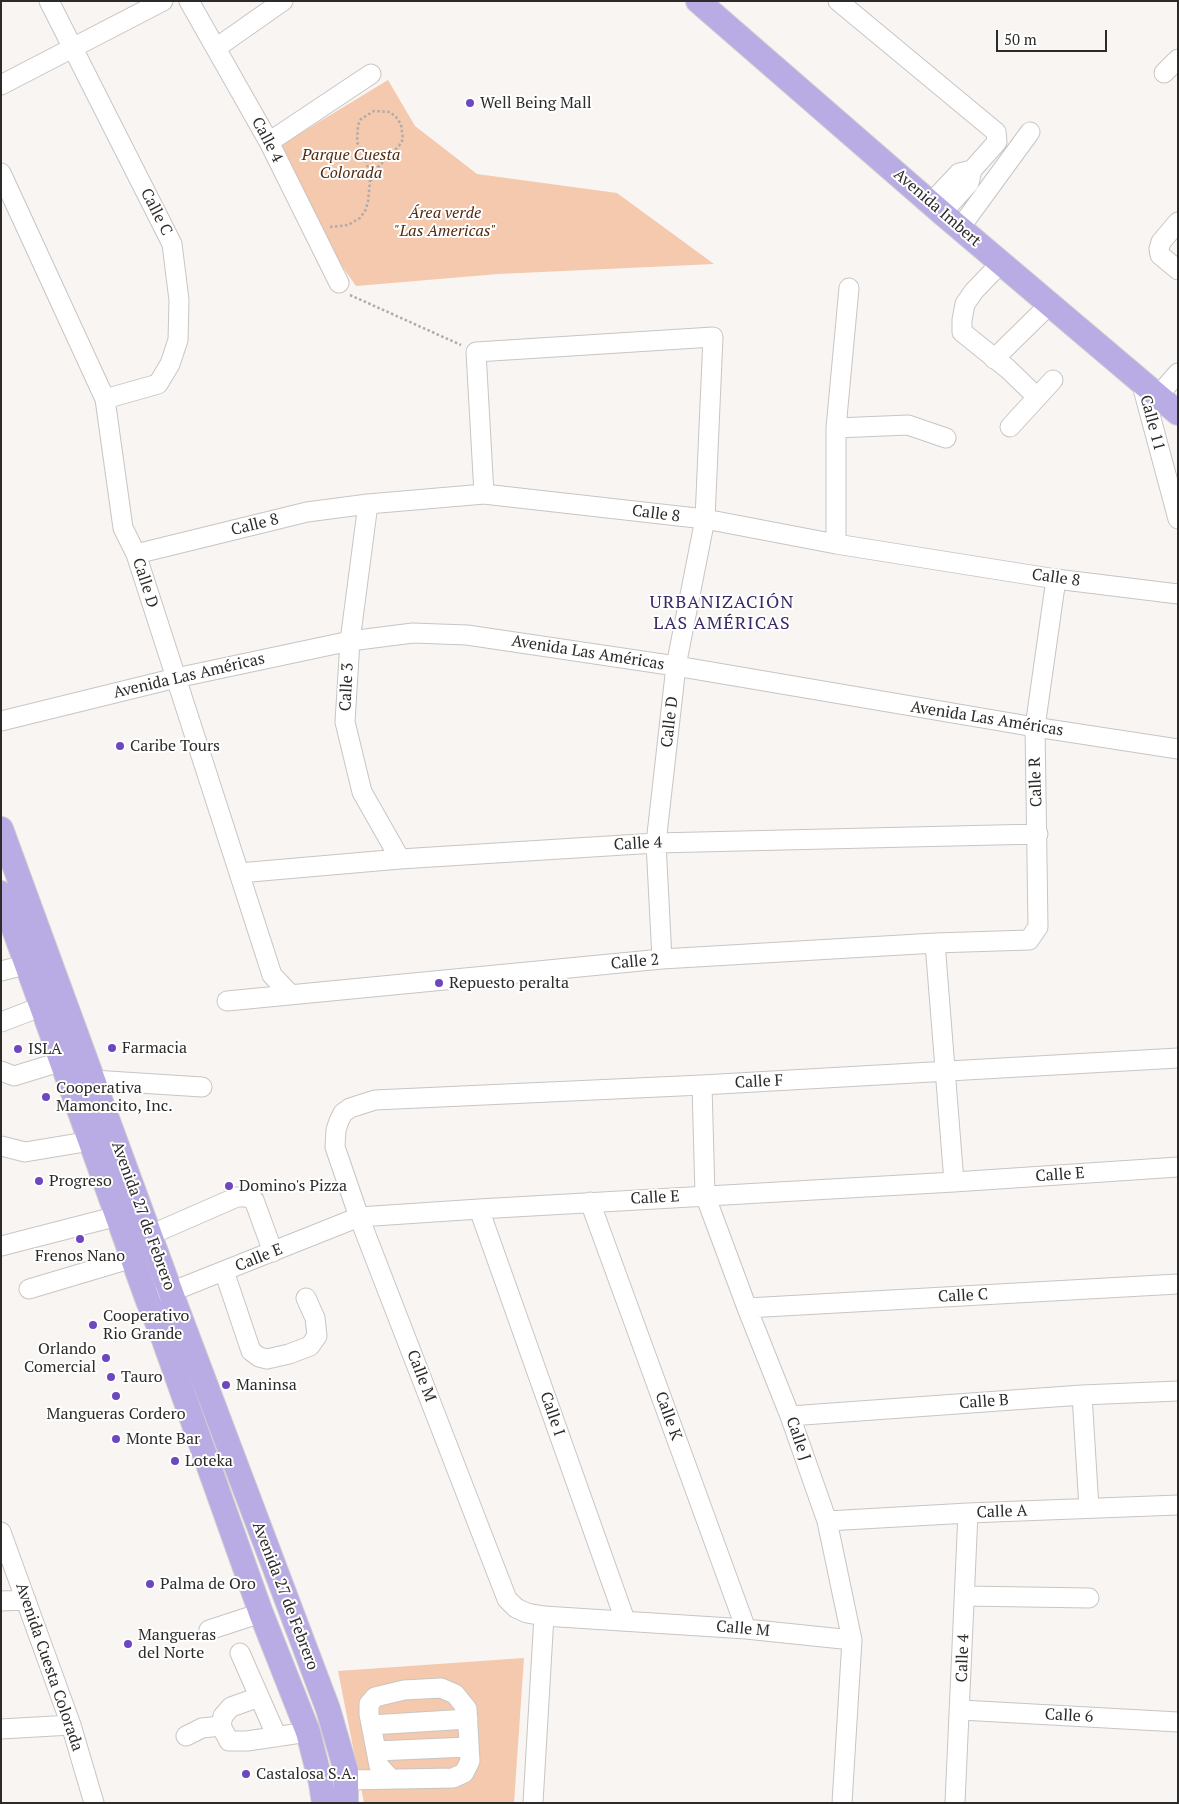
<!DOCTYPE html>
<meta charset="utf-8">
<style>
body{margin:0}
#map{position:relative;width:1179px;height:1804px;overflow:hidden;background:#f8f5f3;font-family:"PT Serif",serif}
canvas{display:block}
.frame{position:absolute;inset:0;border:2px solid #2c2b2a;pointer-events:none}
.scale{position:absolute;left:996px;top:30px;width:111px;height:22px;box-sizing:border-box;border:2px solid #2c2b2a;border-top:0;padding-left:6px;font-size:15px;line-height:18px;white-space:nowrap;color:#2c2b2a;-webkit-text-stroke:4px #fff;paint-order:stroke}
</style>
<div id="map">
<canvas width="1179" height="1804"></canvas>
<div class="frame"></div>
<div class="scale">50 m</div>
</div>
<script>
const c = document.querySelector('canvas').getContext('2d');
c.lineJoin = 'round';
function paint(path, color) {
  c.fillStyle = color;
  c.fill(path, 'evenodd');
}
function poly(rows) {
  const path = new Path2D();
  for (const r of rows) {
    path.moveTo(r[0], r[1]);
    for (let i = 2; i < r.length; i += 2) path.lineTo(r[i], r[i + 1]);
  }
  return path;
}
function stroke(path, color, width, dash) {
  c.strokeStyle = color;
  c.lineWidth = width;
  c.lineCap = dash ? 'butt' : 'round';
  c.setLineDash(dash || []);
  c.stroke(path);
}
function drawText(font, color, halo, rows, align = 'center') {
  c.font = font + ' "PT Serif",serif';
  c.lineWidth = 4;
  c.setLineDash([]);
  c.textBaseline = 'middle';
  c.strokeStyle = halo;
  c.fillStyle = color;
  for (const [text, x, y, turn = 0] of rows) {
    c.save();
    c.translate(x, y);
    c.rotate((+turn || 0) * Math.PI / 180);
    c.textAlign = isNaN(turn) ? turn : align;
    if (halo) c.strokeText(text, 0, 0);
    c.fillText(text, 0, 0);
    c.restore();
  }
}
paint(poly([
 [388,80,415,126,477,174,617,193,714,264,498,274,356,286,337,259,281,145],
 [524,1658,514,1803,364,1803,338,1671]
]), '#f5c9ad');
const minor = poly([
 [49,1,172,244,179,300,178,340,170,364,158,384,105,399],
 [189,1,269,142,339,283],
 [838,1,996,132,997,142,972,170,969,183,942,213],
 [216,48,283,1],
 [1164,73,1178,59],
 [1,85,163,1],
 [269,142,371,74],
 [1,173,105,399,123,528,136,554,272,975,290,994],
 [931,203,959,173,972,170],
 [1178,222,1161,242,1159,249,1160,255,1178,270],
 [960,228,1030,132],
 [1001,263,974,291,965,304,962,320,962,332,1008,369,1037,397],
 [994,359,1050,304],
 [1142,385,1178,519],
 [1157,397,1178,373],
 [1010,427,1053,380],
 [836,428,908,425,946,438],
 [484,494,476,352,713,337,705,519,676,666,656,843,662,959],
 [368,504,350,641,345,722,362,792,400,859],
 [836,544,836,428,849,288],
 [136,554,307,512,368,504,484,494,705,519,836,544,1056,579,1178,594],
 [1,721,176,678,350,641,413,633,467,635,676,666,1035,727,1178,749],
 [239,873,400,859,656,843,1038,834],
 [935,943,954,1182],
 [1,971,40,961],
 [227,1001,662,959,935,943,1029,940,1038,927,1035,727,1056,579],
 [1,1022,43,1006],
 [1,1071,14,1076,63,1061],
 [93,1080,202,1087],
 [702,1085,705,1195,747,1308,790,1416,827,1521,852,1640,842,1803],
 [1,1146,25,1152,91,1141],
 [590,1202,746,1629],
 [479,1209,625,1620],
 [150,1235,237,1197,247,1197,254,1200,273,1252],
 [1,1246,118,1216],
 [224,1271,251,1351,259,1357,267,1359,289,1354,310,1346,317,1336,315,1318,306,1298],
 [29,1289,133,1258],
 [148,1301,359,1217,479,1209,954,1182,1178,1167],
 [747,1308,1178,1284],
 [1082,1395,1089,1508],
 [790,1416,1082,1395,1178,1391],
 [827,1521,968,1513,1178,1505],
 [1,1532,71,1725,94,1803],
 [965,1596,1089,1598],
 [1,1601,26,1600],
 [209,1630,261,1613],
 [852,1640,746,1629,544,1616,527,1613,516,1608,507,1599,359,1217,335,1147,336,1130,339,1121,343,1113,350,1108,375,1100,702,1085,1178,1058],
 [240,1653,277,1737],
 [961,1710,1178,1722],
 [371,1725,468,1719],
 [221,1726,223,1716,231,1707,259,1697],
 [1,1729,71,1725],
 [186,1736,202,1728,221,1726,229,1741,247,1741,308,1732],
 [376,1751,468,1747],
 [346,1780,453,1778,464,1773,470,1761,467,1709,455,1694,441,1688,404,1690,375,1697,369,1704,369,1714,379,1766,390,1778],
 [533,1803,544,1616],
 [955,1803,968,1513]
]);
const major = poly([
 [698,1,942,213,1178,413],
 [1,829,171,1293,328,1709,346,1771,346,1803],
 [1,893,148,1301,160,1329,261,1613,308,1732,321,1783,324,1803]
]);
stroke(minor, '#c8c5c3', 21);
stroke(major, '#d1d0d0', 26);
stroke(poly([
 [330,227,348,225,360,218,365,211,368,202,370,181,367,163,357,142,358,125,361,119,374,111,390,112,396,117,401,124,403,139,399,146,378,167,374,178,370,181],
 [350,295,461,345]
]), '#aeacaa', 2.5, [2.5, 2.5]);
stroke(minor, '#fff', 19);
stroke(major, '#b9ace5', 24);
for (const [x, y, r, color] of [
 [470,103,5,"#6c47c0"],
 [120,746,5,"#6c47c0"],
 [439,983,5,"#6c47c0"],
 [112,1048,5,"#6c47c0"],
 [18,1049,5,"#6c47c0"],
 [46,1097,5,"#6c47c0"],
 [39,1181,5,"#6c47c0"],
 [229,1186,5,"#6c47c0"],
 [80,1239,5,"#6c47c0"],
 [93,1325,5,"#6c47c0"],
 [106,1358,5,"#6c47c0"],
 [111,1377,5,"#6c47c0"],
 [226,1385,5,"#6c47c0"],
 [116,1396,5,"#6c47c0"],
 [116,1439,5,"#6c47c0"],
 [175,1461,5,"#6c47c0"],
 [150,1584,5,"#6c47c0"],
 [128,1644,5,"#6c47c0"],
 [246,1774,5,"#6c47c0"]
]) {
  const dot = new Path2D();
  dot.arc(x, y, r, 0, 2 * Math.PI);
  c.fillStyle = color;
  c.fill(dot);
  stroke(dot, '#fff', 2);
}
drawText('16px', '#2c2b2a', '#fff', [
 ["Well Being Mall",480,103],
 ["Caribe Tours",130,746],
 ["Repuesto peralta",449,983],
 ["Farmacia",122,1048],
 ["ISLA",28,1049],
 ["Cooperativa",56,1088],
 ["Mamoncito, Inc.",56,1106],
 ["Progreso",49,1181],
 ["Domino's Pizza",239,1186],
 ["Frenos Nano",80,1256,"center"],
 ["Cooperativo",103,1316],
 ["Rio Grande",103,1334],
 ["Orlando",96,1349,"right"],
 ["Comercial",96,1367,"right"],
 ["Tauro",121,1377],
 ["Maninsa",236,1385],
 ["Mangueras Cordero",116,1414,"center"],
 ["Monte Bar",126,1439],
 ["Loteka",185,1461],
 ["Palma de Oro",160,1584],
 ["Mangueras",138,1635],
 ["del Norte",138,1653],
 ["Castalosa S.A.",256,1774]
], 'left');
drawText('16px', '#2c2b2a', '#fff', [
 ["Calle 4",267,140,62],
 ["Avenida Imbert",937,208,41],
 ["Calle C",156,212,63],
 ["Calle 11",1152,423,75],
 ["Calle 8",656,514,7],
 ["Calle 8",255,525,-14],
 ["Calle 8",1056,578,8],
 ["Calle D",145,583,72],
 ["Avenida Las Américas",588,653,9],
 ["Avenida Las Américas",189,676,-13],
 ["Calle 3",347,687,-87],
 ["Avenida Las Américas",987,719,9],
 ["Calle D",670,722,-83],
 ["Calle R",1036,782,-92],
 ["Calle 4",638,844,-3],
 ["Calle 2",635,962,-5],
 ["Calle F",759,1082,-3],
 ["Calle E",1060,1175,-4],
 ["Calle E",655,1198,-3],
 ["Avenida 27 de Febrero",143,1216,70],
 ["Calle E",259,1258,-22],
 ["Calle C",963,1296,-3],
 ["Calle M",421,1376,69],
 ["Calle B",984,1402,-4],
 ["Calle I",552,1414,71],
 ["Calle K",668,1416,70],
 ["Calle J",798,1439,71],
 ["Calle A",1002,1512,-2],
 ["Avenida 27 de Febrero",285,1596,69],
 ["Calle M",743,1629,5],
 ["Calle 4",963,1658,-88],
 ["Avenida Cuesta Colorada",49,1667,71],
 ["Calle 6",1069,1716,3]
]);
drawText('italic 16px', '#522c10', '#fff', [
 ["Parque Cuesta",351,155],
 ["Colorada",351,173],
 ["Área verde",445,213],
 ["\"Las Americas\"",445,231]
]);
c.letterSpacing = '1px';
drawText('18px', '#3a2a65', '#fff', [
 ["URBANIZACIÓN",722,603],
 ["LAS AMÉRICAS",722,624]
]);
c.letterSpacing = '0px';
</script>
